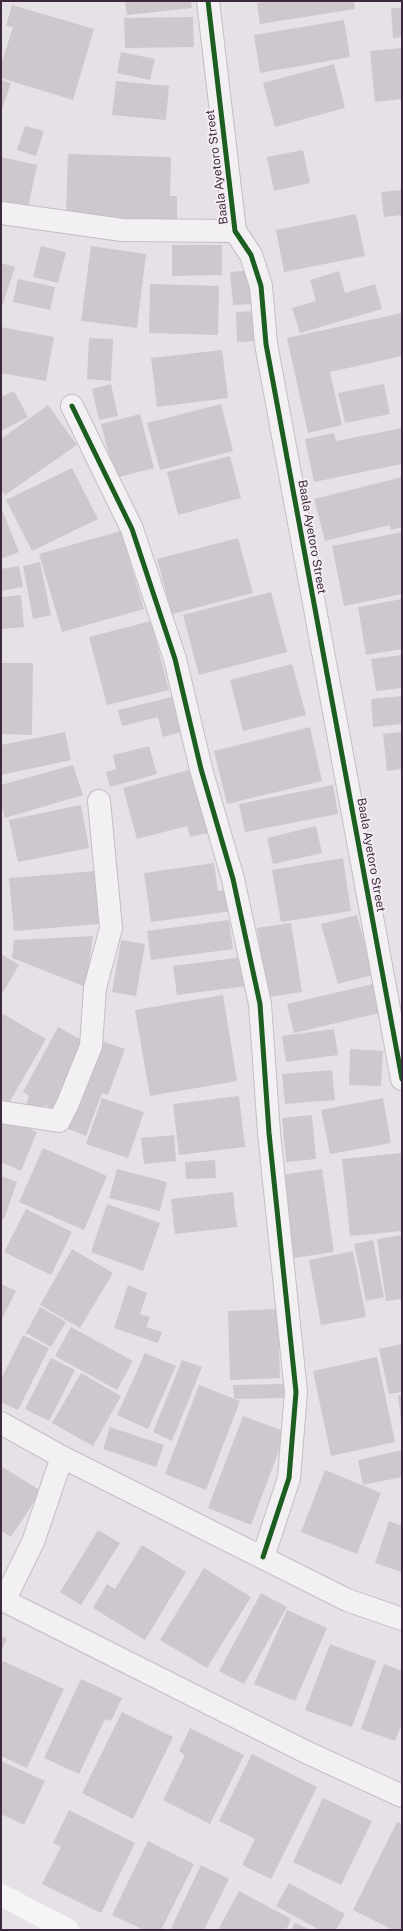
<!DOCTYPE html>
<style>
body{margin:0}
#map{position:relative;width:403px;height:1931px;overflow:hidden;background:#e6e1e6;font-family:"Public Sans",sans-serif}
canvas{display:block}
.frame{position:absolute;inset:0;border:2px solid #3d293e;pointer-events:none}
</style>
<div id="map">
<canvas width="403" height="1931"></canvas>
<div class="frame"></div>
</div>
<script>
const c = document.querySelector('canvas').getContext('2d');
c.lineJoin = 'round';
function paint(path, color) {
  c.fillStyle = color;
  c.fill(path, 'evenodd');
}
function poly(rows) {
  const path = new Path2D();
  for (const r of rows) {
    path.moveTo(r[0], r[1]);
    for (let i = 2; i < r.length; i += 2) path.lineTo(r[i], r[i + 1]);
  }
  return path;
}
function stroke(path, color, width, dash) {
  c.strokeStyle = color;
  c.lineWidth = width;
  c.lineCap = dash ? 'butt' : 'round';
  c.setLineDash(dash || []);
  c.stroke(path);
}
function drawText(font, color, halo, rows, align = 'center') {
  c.font = font + ' "Public Sans",sans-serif';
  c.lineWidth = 3.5;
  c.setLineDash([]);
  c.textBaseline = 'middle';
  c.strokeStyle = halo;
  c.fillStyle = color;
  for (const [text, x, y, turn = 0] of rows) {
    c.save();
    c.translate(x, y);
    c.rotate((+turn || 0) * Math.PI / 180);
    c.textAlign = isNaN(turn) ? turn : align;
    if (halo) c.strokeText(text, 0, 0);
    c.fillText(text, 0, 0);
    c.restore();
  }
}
paint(poly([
 [125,1,191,1,192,8,127,15],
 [271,1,354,1,355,9,260,24,257,3],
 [12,5,94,29,73,100,1,78,1,65,13,27,6,26],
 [391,8,402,8,402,37,393,38],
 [193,17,194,47,125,48,124,18],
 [344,20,350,57,260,73,254,35],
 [402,48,402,99,375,102,370,51],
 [121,52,155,59,150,80,117,73],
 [334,64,345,108,275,127,263,83],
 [1,80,11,83,2,109,1,108],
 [116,81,169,86,166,120,112,115],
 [25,126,44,131,36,156,17,150],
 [303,150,310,183,274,191,267,157],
 [68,154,171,157,170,196,177,196,177,220,66,216],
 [1,157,37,165,28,207,1,201],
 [402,190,402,215,384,217,381,192],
 [356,214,365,256,284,272,276,230],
 [172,245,222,245,222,275,172,276],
 [41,246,66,252,58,283,33,277],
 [91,246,146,254,137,328,81,321],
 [1,263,15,267,1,310],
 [252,270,255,304,233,305,230,272],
 [339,271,345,293,375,284,382,309,300,333,292,308,316,301,310,280],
 [18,279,55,287,50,310,13,302],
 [150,284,219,286,218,335,149,333],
 [255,311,257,341,237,342,236,312],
 [402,313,402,356,330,372,342,425,308,433,287,338],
 [1,327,54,337,46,381,1,373],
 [89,338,113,339,111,381,87,379],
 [222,350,228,398,157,407,151,358],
 [111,384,118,416,99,420,92,389],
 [384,384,390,414,345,423,338,393],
 [14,391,28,417,1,431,1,397],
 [221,404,233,451,160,470,147,423],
 [48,405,77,445,5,495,1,490,1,439],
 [140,414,154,468,115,478,101,424],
 [402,428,402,464,314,482,305,439,334,433,336,441],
 [230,456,241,498,178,515,167,472],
 [72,468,98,519,32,551,6,500],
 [402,477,402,527,391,530,390,525,325,541,314,499],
 [1,507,19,552,1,559],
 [121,531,144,609,62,632,39,554],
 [402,532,402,594,344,606,332,546],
 [238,538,253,593,172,614,157,559],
 [40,562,51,615,33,619,23,566],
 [19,566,23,587,1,591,1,569],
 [271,592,287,652,199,675,183,615],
 [21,595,24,627,1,629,1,597],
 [402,599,402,649,366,655,358,607],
 [151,621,169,690,107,705,89,637],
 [402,655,402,688,376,691,371,659],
 [1,663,33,663,32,735,1,734],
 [292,664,306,715,243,731,230,680],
 [402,696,402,724,373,727,371,699],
 [172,697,181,732,163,737,158,717,122,726,118,710],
 [310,727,322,781,227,804,214,751],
 [65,732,71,760,1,775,1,745],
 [402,732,402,769,387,771,383,734],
 [149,746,157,774,110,787,106,772,116,769,113,755],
 [73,765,83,795,5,818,1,805,1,785],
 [192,769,209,833,190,837,187,826,137,839,123,788],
 [333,785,338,814,245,832,239,804],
 [81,805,89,848,18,862,9,820],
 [316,826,322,853,273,864,267,838],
 [343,858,351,911,281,922,272,870],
 [214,863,218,891,228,890,232,911,151,922,144,873],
 [95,871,99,924,14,931,9,878],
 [357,915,373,975,338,984,321,924],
 [229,920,233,949,151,960,147,931],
 [291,923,302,992,268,997,257,928],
 [93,936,86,987,12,958,14,940],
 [121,940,145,944,136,996,112,992],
 [1,954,19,965,1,996],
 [243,957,247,986,177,995,173,966],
 [373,984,379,1013,294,1033,287,1004],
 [223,995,237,1081,150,1096,135,1010],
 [3,1014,46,1039,9,1103,1,1099,1,1017],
 [58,1027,91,1045,55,1110,45,1105,41,1112,26,1104,29,1096,23,1092],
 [334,1029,338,1055,286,1062,282,1036],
 [96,1039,125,1049,108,1095,102,1093,86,1136,66,1128],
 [350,1049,383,1051,381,1086,349,1085],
 [332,1070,335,1100,285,1104,282,1074],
 [239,1096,245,1147,179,1155,173,1104],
 [102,1098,144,1112,128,1158,86,1144],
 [383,1098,391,1143,330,1154,321,1110],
 [312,1115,316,1159,286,1162,282,1118],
 [1,1116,37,1132,21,1171,1,1162],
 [174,1135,176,1161,144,1164,141,1138],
 [43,1148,107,1176,84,1230,19,1202],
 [402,1153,402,1231,350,1236,342,1159],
 [215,1160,216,1178,186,1179,185,1162],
 [117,1169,167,1182,160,1211,109,1198],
 [322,1169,334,1252,294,1258,282,1175],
 [1,1176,17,1182,4,1219,1,1218],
 [233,1192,237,1227,175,1234,171,1199],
 [107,1204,160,1223,143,1271,91,1252],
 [26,1209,72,1232,51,1275,4,1252],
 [402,1235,402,1299,386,1301,377,1239],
 [373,1240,384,1297,366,1301,354,1244],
 [72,1249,113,1273,80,1328,40,1305],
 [353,1251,366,1317,321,1325,309,1260],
 [1,1284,16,1291,1,1321],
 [128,1285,147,1293,140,1314,150,1317,146,1327,162,1332,158,1343,114,1328],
 [40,1307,66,1322,51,1347,26,1333],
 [278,1309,280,1378,230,1380,228,1311],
 [71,1327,133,1361,117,1390,55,1356],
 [23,1335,49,1348,18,1410,1,1402,1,1379],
 [402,1344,402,1392,389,1394,379,1349],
 [145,1353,176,1366,148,1429,117,1415],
 [377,1357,395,1442,331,1456,313,1371],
 [51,1358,75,1370,49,1421,25,1409],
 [182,1360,202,1367,172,1441,153,1432],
 [81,1373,121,1396,93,1446,52,1423],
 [285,1384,285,1398,234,1399,233,1385],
 [199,1385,240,1401,206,1490,165,1474],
 [398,1395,402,1395,402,1421,401,1421],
 [243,1416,286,1432,251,1525,208,1508],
 [110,1427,164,1445,156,1467,103,1449],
 [402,1450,402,1477,363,1485,358,1460],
 [1,1466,41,1491,11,1537,1,1531],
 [325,1470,381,1493,357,1554,301,1532],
 [389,1521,402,1526,402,1572,375,1563],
 [98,1530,120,1543,81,1605,60,1592],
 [142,1545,186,1572,145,1640,93,1608,107,1584,115,1589],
 [204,1568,251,1597,207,1668,160,1640],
 [261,1593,287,1607,244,1684,219,1671],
 [287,1610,327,1628,295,1701,254,1684],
 [1,1636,7,1639,1,1651],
 [330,1644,376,1661,352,1727,305,1710],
 [3,1661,64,1689,27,1768,1,1756,1,1665],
 [384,1664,402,1671,402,1723,395,1741,361,1729],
 [81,1679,122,1698,111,1721,105,1719,79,1774,44,1758],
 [122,1712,173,1737,133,1819,82,1793],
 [190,1728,244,1755,210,1824,163,1800,185,1755,179,1751],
 [252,1754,317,1787,271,1879,242,1865,255,1839,219,1821],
 [1,1761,45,1781,24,1825,1,1814],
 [323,1798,372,1821,341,1885,293,1862],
 [69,1810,135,1843,101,1913,42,1884,61,1847,53,1843],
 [397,1822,402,1824,402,1928,401,1930,393,1930,353,1910],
 [148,1841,194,1864,161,1930,144,1930,112,1915],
 [201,1865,229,1879,204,1930,170,1930],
 [289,1883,345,1914,336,1930,320,1930,276,1906],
 [239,1891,291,1919,286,1930,218,1930],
 [295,1923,311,1930,291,1930]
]), '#cec8ce');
const street = poly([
 [208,1,235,231,251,255,261,286,266,344,402,1079],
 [1,213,122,230,235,231],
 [72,406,132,529,175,659,201,769,233,879,260,1004,269,1133,296,1392,289,1478,263,1557],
 [1,1112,59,1121,68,1103,91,1046,95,988,111,928,99,801],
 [1,1423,62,1457,347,1600,402,1619],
 [1,1599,308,1753,402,1796],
 [4,1601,33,1542,62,1457]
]);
stroke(street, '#c2bec3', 24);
stroke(street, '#f3f0f3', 22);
stroke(poly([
 [1,1895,68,1930]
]), '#f6f5f6', 22);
stroke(poly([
 [208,1,235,231,251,255,261,286,266,344,402,1079],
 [72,406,132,529,175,659,201,769,233,879,260,1004,269,1133,296,1392,289,1478,263,1557]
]), '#1b5e20', 5);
drawText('12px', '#3d293e', '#f5eff5', [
 ["Baala Ayetoro Street",217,167,-97],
 ["Baala Ayetoro Street",312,537,80],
 ["Baala Ayetoro Street",371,855,80]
]);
</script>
